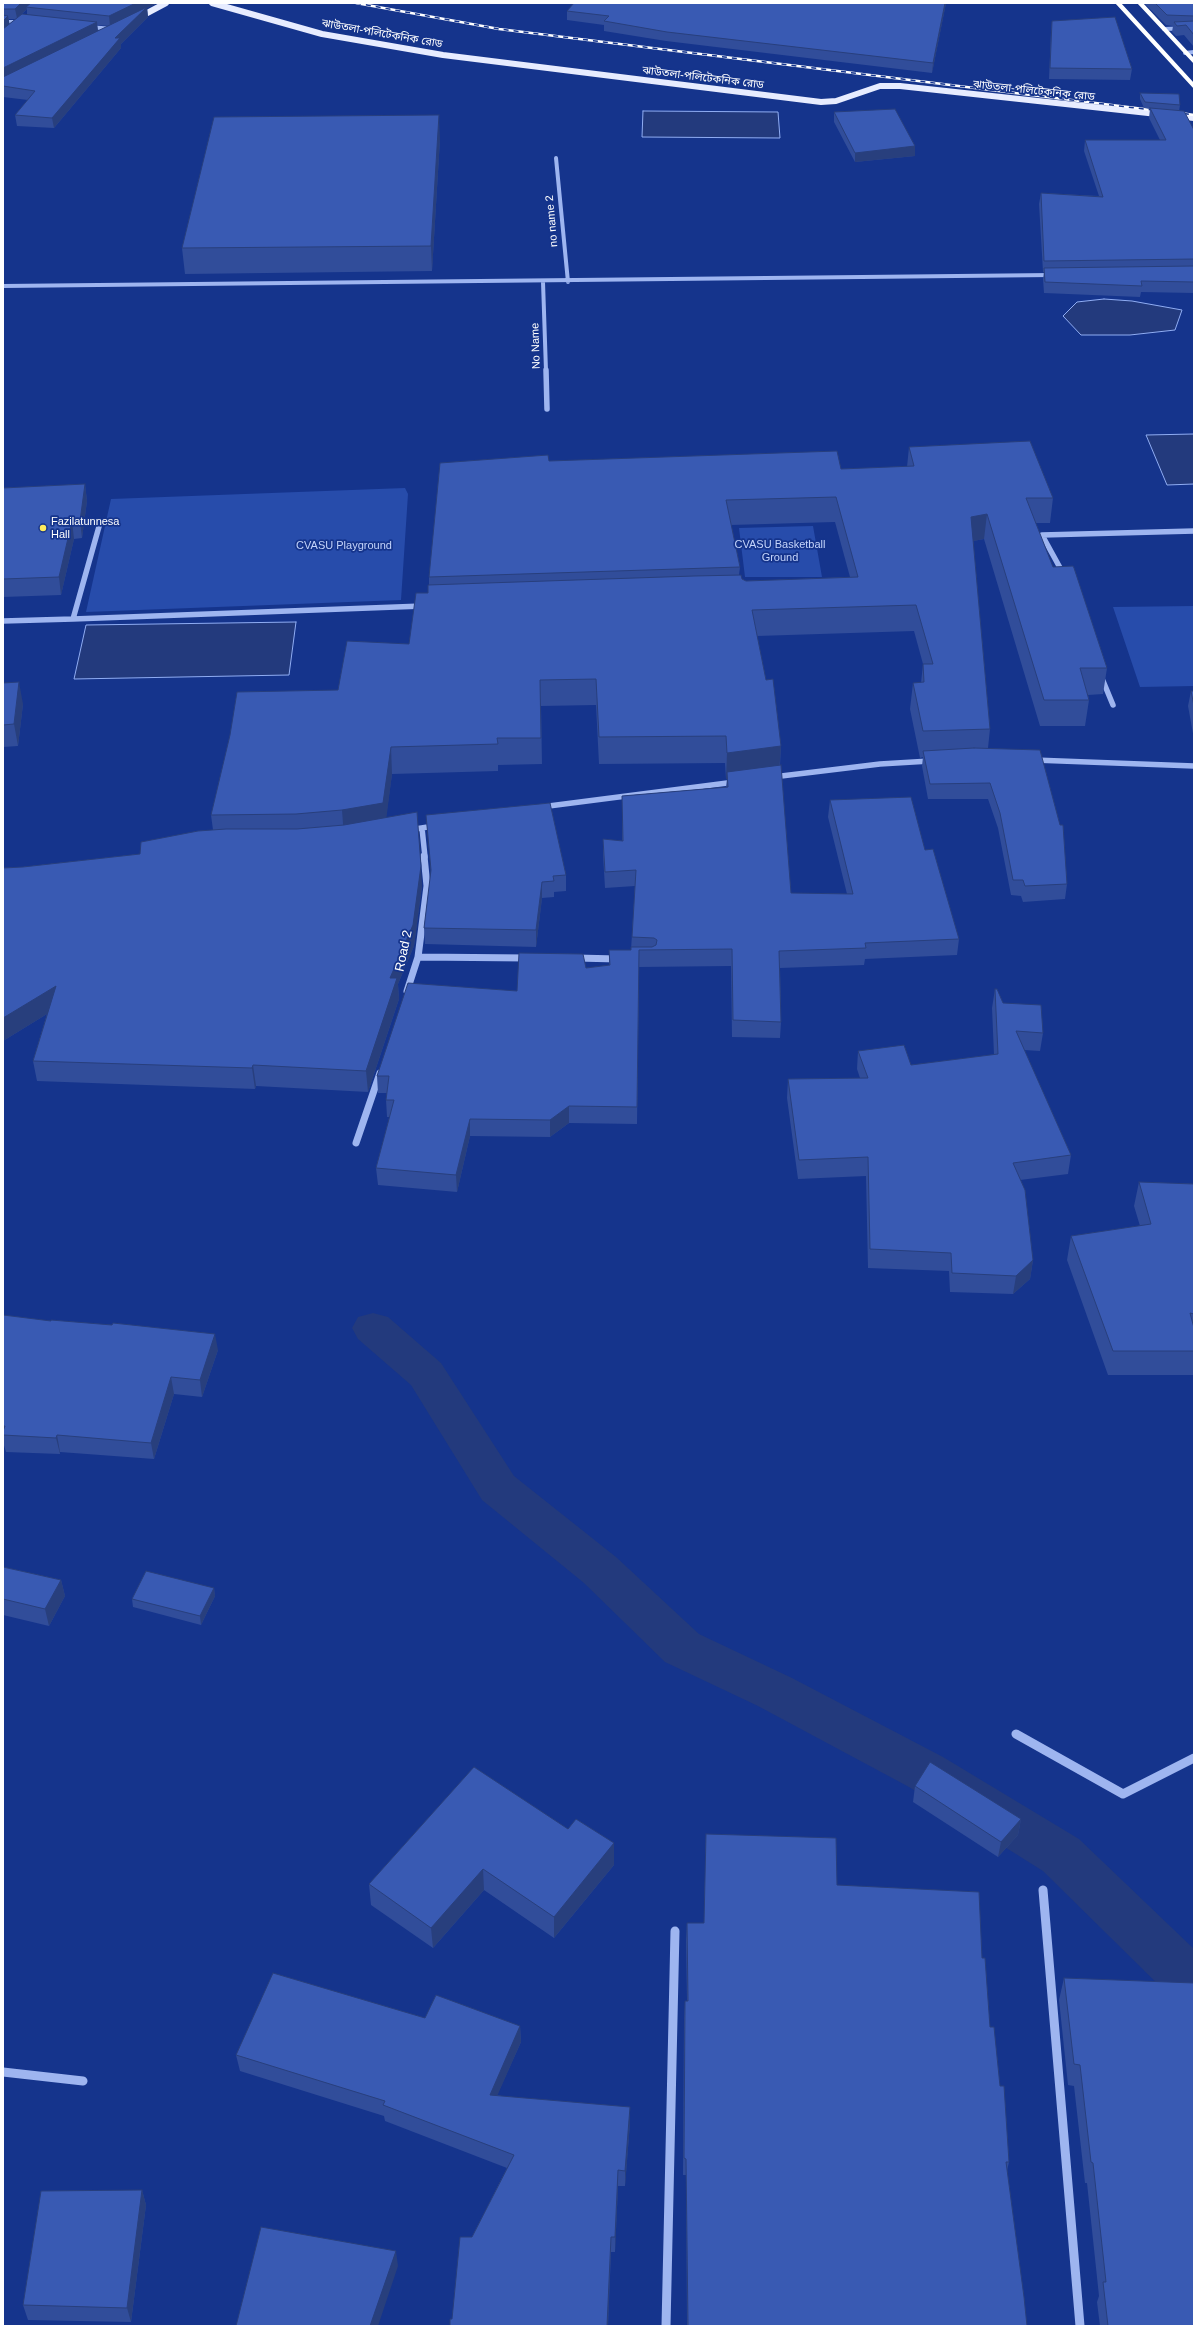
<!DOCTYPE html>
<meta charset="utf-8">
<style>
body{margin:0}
#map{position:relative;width:1197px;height:2329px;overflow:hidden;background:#15348c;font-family:Helvetica,sans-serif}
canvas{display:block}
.frame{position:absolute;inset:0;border:4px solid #fff;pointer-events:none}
</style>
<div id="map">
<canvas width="1197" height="2329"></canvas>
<div class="frame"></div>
</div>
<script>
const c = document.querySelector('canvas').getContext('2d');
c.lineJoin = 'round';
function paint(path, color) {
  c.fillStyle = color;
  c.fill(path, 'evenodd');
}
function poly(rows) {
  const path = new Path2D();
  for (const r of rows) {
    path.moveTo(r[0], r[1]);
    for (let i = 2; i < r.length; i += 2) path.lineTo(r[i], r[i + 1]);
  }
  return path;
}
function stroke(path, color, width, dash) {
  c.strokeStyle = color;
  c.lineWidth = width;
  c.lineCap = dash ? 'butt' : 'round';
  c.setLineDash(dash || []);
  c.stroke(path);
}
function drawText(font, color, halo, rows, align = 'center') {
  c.font = font + ' Helvetica,"Noto Sans Bengali",sans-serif';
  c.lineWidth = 3.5;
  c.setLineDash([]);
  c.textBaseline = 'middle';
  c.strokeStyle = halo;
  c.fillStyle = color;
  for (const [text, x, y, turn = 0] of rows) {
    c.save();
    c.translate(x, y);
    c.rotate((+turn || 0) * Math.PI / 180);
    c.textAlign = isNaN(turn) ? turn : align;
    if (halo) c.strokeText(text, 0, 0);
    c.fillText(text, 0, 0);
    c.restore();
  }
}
paint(poly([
 [405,488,408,494,401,600,86,612,111,499],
 [813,526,822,577,745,577,739,528],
 [1194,606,1194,686,1140,687,1113,607]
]), '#274cab');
const water = poly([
 [643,111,778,112,780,138,642,137,643,111],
 [1104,299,1132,301,1182,310,1175,330,1130,335,1081,335,1063,316,1077,302,1104,299],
 [1194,434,1194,484,1167,485,1146,435,1194,434],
 [296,622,289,675,74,679,86,625,296,622]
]);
paint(water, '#233a7d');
stroke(water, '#90adf3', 1);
paint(poly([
 [373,1313,388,1317,441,1363,514,1476,616,1557,699,1634,792,1678,943,1757,1079,1839,1194,1949,1194,2008,1175,2001,1043,1871,909,1787,758,1706,665,1662,584,1583,482,1500,411,1385,358,1339,352,1328,358,1317,373,1313]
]), '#233a7d');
stroke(poly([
 [3,22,20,22],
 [89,27,113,29],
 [1164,29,1194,28],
 [1185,53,1194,52],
 [556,158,568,282],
 [543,282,546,371],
 [3,286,1052,275]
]), '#9eb5f0', 4);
stroke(poly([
 [546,370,547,409],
 [1064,575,1042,535,1194,531],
 [73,619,423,606],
 [3,621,73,619,100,523],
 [1101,676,1113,705],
 [1034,760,1194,766],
 [773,777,880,764,930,761],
 [541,807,735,782],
 [422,828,425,857],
 [409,830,434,826]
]), '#9eb5f0', 5.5);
stroke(poly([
 [418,957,528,958],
 [576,958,618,959],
 [407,991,418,957,427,886,424,856],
 [356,1143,380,1073]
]), '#9eb5f0', 7);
stroke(poly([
 [1016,1734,1123,1794,1194,1758],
 [1043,1890,1080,2326],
 [3,2072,83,2081],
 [666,2326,675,1931]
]), '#9eb5f0', 9);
stroke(poly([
 [212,3,322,34,443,55,821,102,836,101,880,86,900,86,1194,118],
 [136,19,166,3]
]), '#e7ecff', 6);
paint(poly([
 [1115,3,1121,3,1194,83,1194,89,1115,3],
 [1137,3,1143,3,1194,58,1194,64,1137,3]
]), '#fff');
const rail = poly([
 [356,3,499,29,1160,111],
 [1174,112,1194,115]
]);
stroke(rail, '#fff', 2.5);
stroke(rail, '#15348c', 1.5, [5]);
paint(poly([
 [3,3,158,3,147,8,148,17,121,44,121,48,54,128,17,126,15,115,28,100,3,97],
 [27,9,27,14,22,14],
 [9,19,16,19,9,24],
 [97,25,109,26,98,31],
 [527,3,946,3,932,73,666,41,604,31,604,25,567,20,567,11,573,4],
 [1144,3,1194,3,1194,47,1184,35,1176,36,1172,32,1173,26,1166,25],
 [1052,21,1132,69,1130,80,1049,79,1051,32],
 [1140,93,1180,105,1179,111,1194,130,1194,293,1141,292,1140,297,1044,293,1043,279,1044,272,1043,272,1039,204,1041,193,1099,196,1084,151,1085,140,1160,140,1149,118,1150,109,1144,108,1140,99],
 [834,112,915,146,915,156,855,162,834,122],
 [440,139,432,271,185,274,182,248],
 [909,447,1053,498,1050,523,1035,523,1053,567,1107,668,1103,694,1088,695,1089,700,1085,726,1040,726,984,539,973,541,990,729,988,748,1067,884,1065,899,1023,902,1021,896,1011,895,998,828,988,799,928,799,922,766,923,757,920,758,910,709,913,683,921,683,923,664,914,631,757,636,766,680,781,746,780,765,791,893,847,894,828,817,830,800,925,850,959,939,957,955,865,959,864,965,780,968,781,1022,780,1038,732,1037,731,966,639,967,637,1124,569,1123,550,1137,470,1136,457,1192,378,1185,376,1168,390,1117,387,1117,386,1100,387,1093,378,1093,377,1076,517,991,586,968,609,965,609,950,631,950,635,886,605,888,603,855,603,839,622,841,622,796,726,787,727,779,726,779,725,763,599,764,596,705,541,706,542,764,498,765,498,771,392,774,386,817,422,886,414,946,398,984,399,999,368,1092,256,1086,255,1089,37,1081,33,1061,47,1014,3,1041,3,868,23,867,140,854,213,830,211,815,338,690,409,644,428,593,429,585,429,577,549,461,841,469,907,467],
 [835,522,850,577,746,581,742,579,739,575,740,567,731,525],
 [85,484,87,501,82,538,74,539,61,595,3,597,3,488],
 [3,683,23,704,18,746,3,747],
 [1191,691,1194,691,1194,739,1188,706],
 [426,815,566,875,566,891,554,892,554,897,542,898,536,947,425,944,424,928,431,873],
 [995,989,1003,1003,1043,1033,1040,1051,1024,1050,1071,1155,1068,1174,1020,1180,1033,1260,1030,1279,1013,1294,950,1292,949,1271,868,1268,866,1176,798,1179,787,1098,788,1079,860,1078,857,1069,858,1051,911,1065,994,1055,992,1008],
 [1139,1182,1194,1184,1194,1375,1108,1375,1067,1260,1071,1236,1140,1226,1134,1206],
 [3,1315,218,1350,202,1397,174,1394,154,1459,60,1452,60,1454,6,1452,3,1442],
 [3,1567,61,1580,65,1596,49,1626,3,1615],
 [214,1588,215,1596,201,1625,133,1607,132,1599],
 [474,1767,614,1865,554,1938,484,1890,433,1948,371,1905,369,1884],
 [915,1786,1021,1819,1018,1835,998,1857,913,1802],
 [706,1834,837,1885,982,1958,990,2027,1000,2086,1009,2162,1007,2171,1027,2326,687,2326,686,2175,683,2175,684,2018,685,2001,687,2001,686,1941,687,1923,704,1923],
 [1064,1978,1194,2326,1100,2326,1097,2302,1099,2296,1087,2183,1085,2183,1074,2086,1068,2085,1059,2000],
 [425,2018,520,2026,521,2042,497,2095,630,2123,625,2186,618,2186,615,2252,611,2252,608,2326,450,2326,452,2319,472,2237,507,2168,385,2121,384,2116,240,2071,236,2055],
 [142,2190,146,2205,131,2322,28,2320,23,2305]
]), '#314d9a');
paint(poly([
 [21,3,34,3,26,7,27,9,17,18,15,9],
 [136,3,158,3,147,8,148,17,121,44,121,48,54,128,52,118,110,26,109,16],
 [945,3,946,3,932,73,933,63],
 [8,16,10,26,3,32,3,21],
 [97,22,98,32,3,79,3,68],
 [439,115,440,139,432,271,431,246],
 [915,146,915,156,855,162,855,153],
 [85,484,87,501,82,538,80,521],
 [987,514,984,539,968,542,971,517],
 [72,521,74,539,61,595,59,577],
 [19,682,23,704,18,746,14,724],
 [781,746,779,773,727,772,727,779,726,779,727,753],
 [391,747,392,774,385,829,344,837,342,810],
 [421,866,422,886,414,946,398,984,399,999,368,1092,366,1071,390,978],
 [542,882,542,898,536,947,536,930],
 [56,986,60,1006,3,1041,3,1018],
 [253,1065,256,1086,255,1089,252,1068],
 [569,1106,569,1123,550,1137,550,1120],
 [470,1119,470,1136,457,1192,456,1175],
 [1033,1260,1030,1279,1013,1294,1016,1276],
 [215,1334,218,1350,202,1397,200,1380],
 [171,1377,174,1394,154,1459,151,1443],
 [57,1435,60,1452,60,1454,56,1438],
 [61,1580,65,1596,49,1626,45,1609],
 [214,1588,215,1596,201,1625,200,1616],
 [1021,1819,1018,1835,998,1857,1001,1842],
 [614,1843,614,1865,554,1938,554,1917],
 [483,1869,484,1890,433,1948,431,1928],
 [520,2026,521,2042,491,2110,490,2095],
 [630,2107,630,2123,625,2186,625,2171],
 [618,2170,618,2186,615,2252,615,2237],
 [142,2190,146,2205,131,2322,127,2308],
 [611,2237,608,2326,607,2326],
 [396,2251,398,2266,378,2326,370,2326]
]), '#283f7d');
const building = poly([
 [3,3,21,3,15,9,3,9,3,3],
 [31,3,136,3,109,16,26,7,31,3],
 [574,3,945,3,933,63,667,32,604,21,609,16,567,11,574,3],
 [1155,3,1194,3,1194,16,1167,15,1155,3],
 [147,7,115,38,120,38,52,118,15,115,35,91,3,86,3,77,147,7],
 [22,14,97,22,3,68,3,29,22,14],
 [3,15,8,16,3,21,3,15],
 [1115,17,1132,69,1050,68,1052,21,1115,17],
 [1194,21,1194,35,1186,25,1177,26,1174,22,1194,21],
 [1140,93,1179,94,1180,105,1145,102,1140,93],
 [1150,108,1184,111,1194,130,1194,259,1044,261,1041,193,1103,197,1085,140,1166,140,1150,108],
 [895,109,915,146,855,153,834,112,895,109],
 [439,115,431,246,182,248,214,117,439,115],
 [1194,266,1194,282,1141,281,1142,286,1045,282,1044,268,1194,266],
 [1030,441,1053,498,1026,498,1053,567,1073,566,1074,568,1107,668,1080,668,1089,700,1044,700,987,514,971,517,990,729,923,731,913,683,924,682,923,664,933,664,916,605,752,610,766,680,773,679,781,746,727,753,726,736,599,737,596,679,540,680,541,738,497,738,498,744,391,747,383,803,342,810,296,814,211,815,230,735,237,692,338,690,347,641,409,644,416,593,428,593,428,585,694,576,741,575,742,579,746,581,858,577,836,497,726,500,740,567,429,577,440,463,548,455,549,461,837,451,841,469,914,466,909,447,1030,441],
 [85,484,80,521,72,521,59,577,3,579,3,488,85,484],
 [19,682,14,724,3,725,3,683,19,682],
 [1191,691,1194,691,1194,706,1191,691],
 [974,748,1040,750,1060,825,1063,825,1067,884,1025,886,1023,880,1013,880,1000,813,990,783,930,784,923,751,974,748],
 [781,765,791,893,853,894,830,800,911,797,925,850,933,849,959,939,865,943,866,948,779,951,781,1022,733,1020,732,949,639,950,637,1107,569,1106,550,1120,470,1119,456,1175,376,1168,394,1100,386,1100,389,1076,377,1076,408,983,517,991,519,953,583,954,586,968,610,965,609,950,631,950,631,947,652,947,656,945,657,940,654,938,632,937,636,870,605,872,603,839,623,841,622,796,728,787,727,772,781,765],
 [550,803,566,875,553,876,554,881,542,882,536,930,424,928,431,870,426,815,550,803],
 [417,812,421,866,413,925,390,978,397,978,366,1071,253,1065,252,1068,33,1061,56,986,3,1018,3,868,23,867,140,854,141,842,198,831,226,829,297,829,344,825,417,812],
 [995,989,997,989,1003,1003,1041,1005,1043,1033,1016,1031,1071,1155,1013,1163,1025,1190,1033,1260,1016,1276,952,1273,951,1253,870,1249,868,1157,799,1160,788,1079,868,1078,858,1051,904,1045,911,1065,998,1054,995,989],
 [1139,1182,1194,1184,1194,1314,1190,1313,1194,1328,1194,1351,1113,1351,1071,1236,1151,1224,1139,1182],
 [3,1315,51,1321,51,1320,112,1325,113,1323,215,1334,200,1380,171,1377,151,1443,57,1435,56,1438,3,1435,3,1431,5,1426,3,1426,3,1315],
 [3,1567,61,1580,45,1609,3,1599,3,1567],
 [146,1571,214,1588,200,1616,132,1599,146,1571],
 [930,1762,1021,1819,1001,1842,915,1786,930,1762],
 [474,1767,568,1829,576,1819,614,1843,554,1917,483,1869,431,1928,369,1884,474,1767],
 [706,1834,836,1838,837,1885,979,1892,982,1958,985,1958,990,2027,994,2027,1000,2086,1004,2086,1009,2162,1006,2162,1024,2297,1027,2326,688,2326,686,2159,684,2158,685,2001,688,2001,687,1923,704,1923,706,1834],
 [273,1973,425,2018,436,1995,520,2026,490,2095,630,2107,625,2171,618,2170,615,2237,611,2237,607,2326,450,2326,450,2319,452,2319,460,2237,472,2237,514,2155,383,2105,385,2101,236,2055,273,1973],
 [1064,1978,1194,1983,1194,2326,1108,2326,1103,2282,1106,2282,1093,2163,1091,2162,1080,2065,1074,2064,1064,1978],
 [142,2190,127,2308,23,2305,41,2191,142,2190],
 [261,2227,396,2251,370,2326,236,2326,261,2227]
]);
paint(building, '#395ab3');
stroke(building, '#283f7d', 1);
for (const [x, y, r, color] of [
 [43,528,4,"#ffec5d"]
]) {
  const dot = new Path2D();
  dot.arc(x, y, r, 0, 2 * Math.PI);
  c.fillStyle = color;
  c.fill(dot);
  stroke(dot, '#15348c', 1.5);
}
drawText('11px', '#fff', '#15348c', [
 ["ঝাউতলা-পলিটেকনিক রোড",382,34,10],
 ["ঝাউতলা-পলিটেকনিক রোড",703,78,7],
 ["ঝাউতলা-পলিটেকনিক রোড",1034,91,6],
 ["no name 2",552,221,-95],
 ["No Name",536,346,-92]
]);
drawText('11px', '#fff', '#15348c', [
 ["Fazilatunnesa",51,522],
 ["Hall",51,535]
], 'left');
drawText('11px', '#c4d4fb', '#15348c', [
 ["CVASU Basketball",780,545],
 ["Ground",780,558],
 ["CVASU Playground",344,546]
]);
drawText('13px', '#fff', '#15348c', [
 ["Road 2",404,951,-78]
]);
</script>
